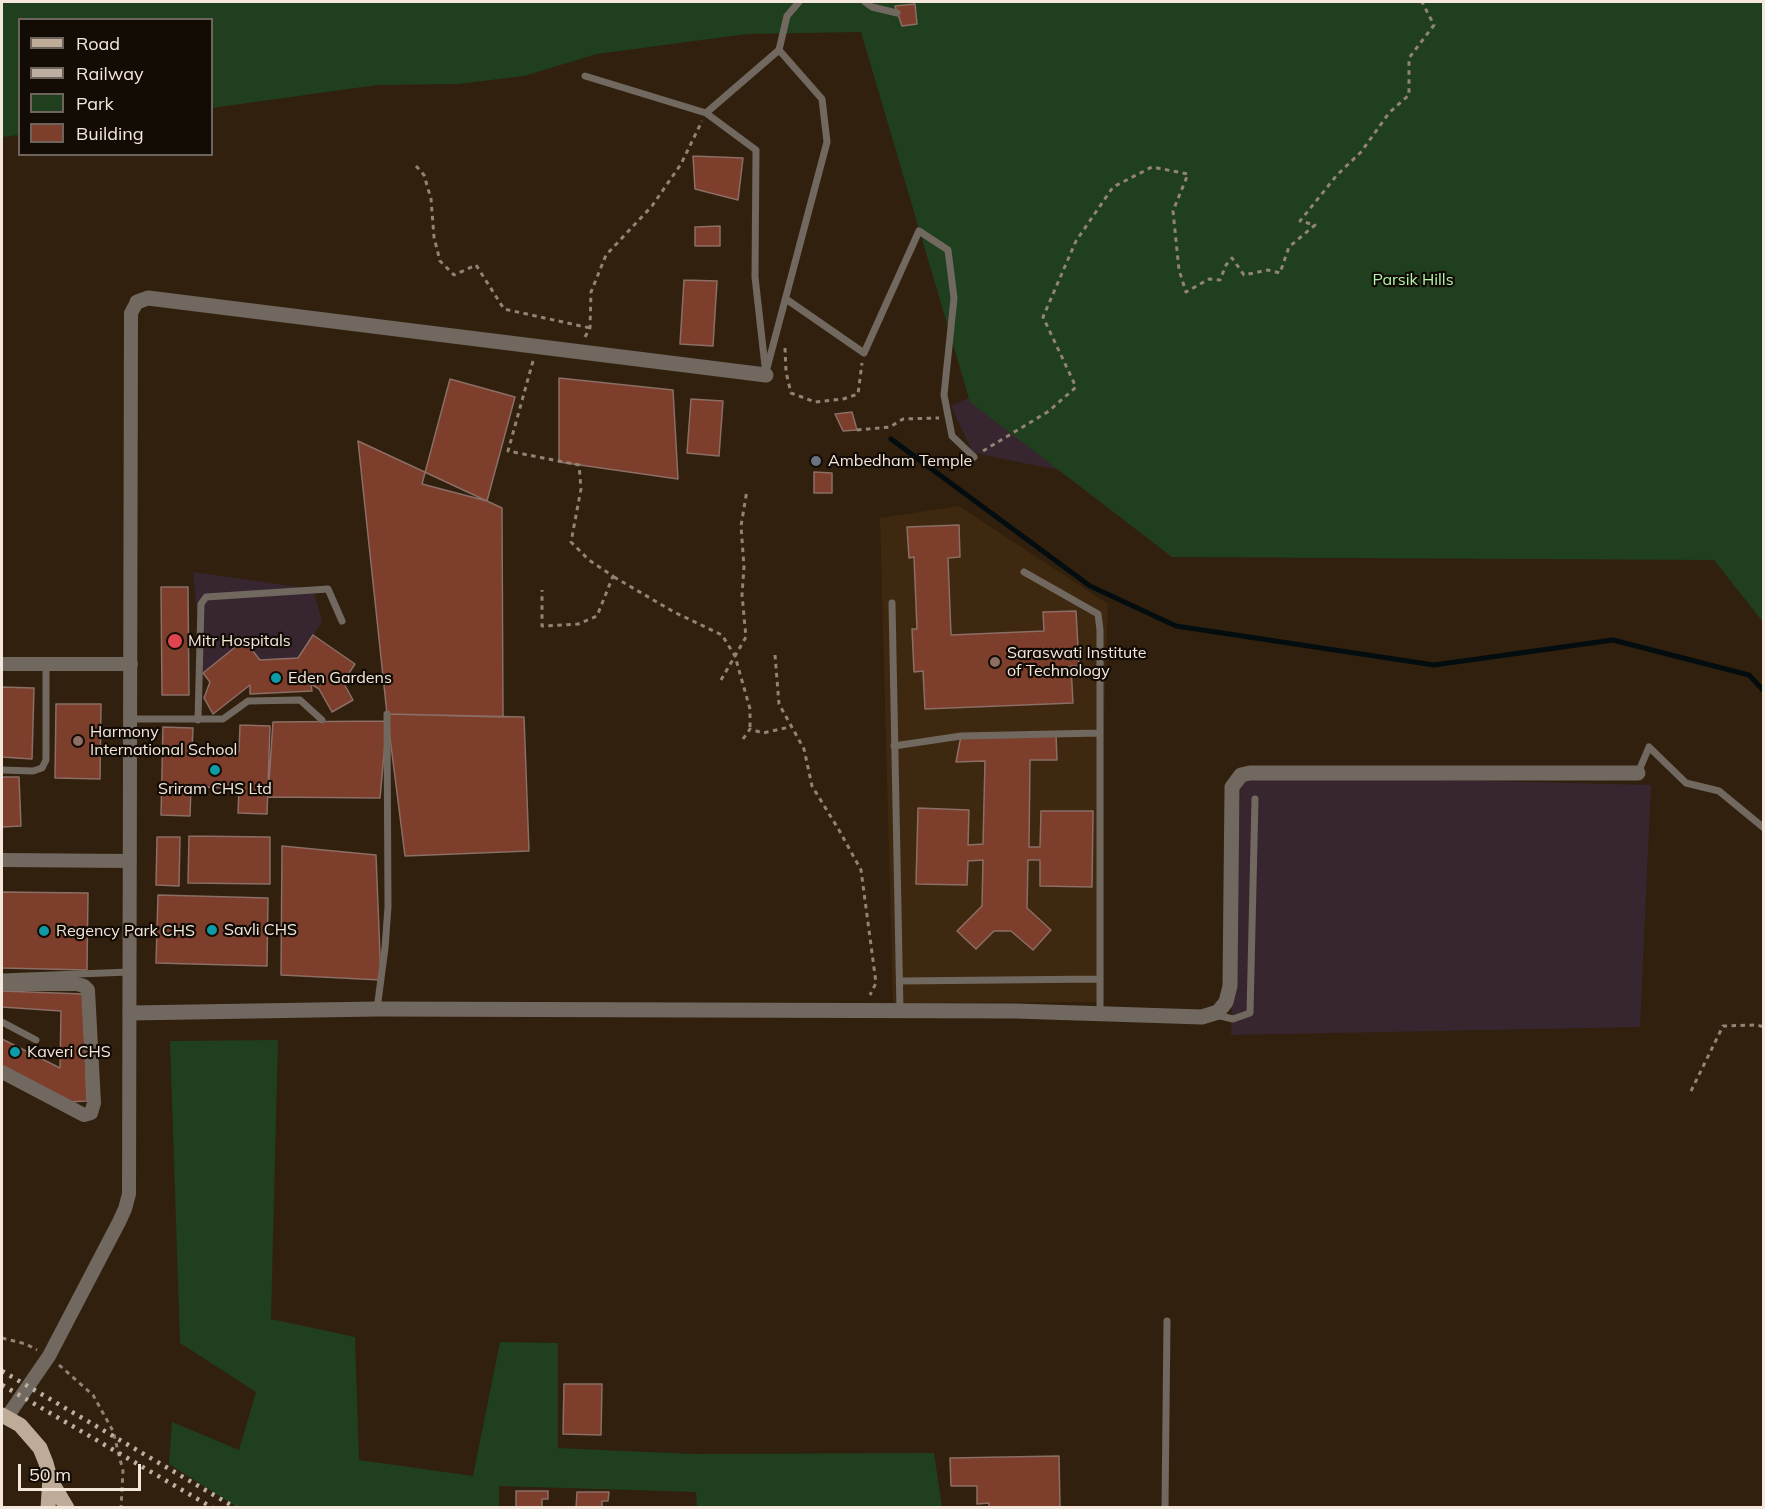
<!DOCTYPE html>
<style>
body{margin:0}
#map{position:relative;width:1765px;height:1509px;overflow:hidden;background:#31200e;font-family:Mulish,sans-serif}
canvas{display:block}
.frame{position:absolute;inset:0;border:3px solid #f4e8dd;pointer-events:none}
.legend{position:absolute;left:18px;top:18px;width:195px;height:138px;box-sizing:border-box;background:#130c05;border:2px solid #6d645b;margin:0;padding:8px 10px;list-style:none;font-size:18px;color:#f4e8dd}
.legend li{display:flex;align-items:center;gap:12px;height:30px}
.legend b{width:30px;border:2px solid #6d645b}
.scale{position:absolute;left:18px;top:1464px;width:123px;height:27px;box-sizing:border-box;border:3px solid #f4e8dd;border-top:0;padding-left:8px;font-size:18px;line-height:21px;white-space:nowrap;color:#f4e8dd;-webkit-text-stroke:4px #130c05;paint-order:stroke}
</style>
<div id="map">
<canvas width="1765" height="1509"></canvas>
<div class="frame"></div>
<ul class="legend">
<li><b style="height:8px;background:#beac99"></b>Road</li>
<li><b style="height:8px;background:#bdb0a3"></b>Railway</li>
<li><b style="height:16px;background:#1f3f1e"></b>Park</li>
<li><b style="height:16px;background:#7d3e2c"></b>Building</li>
</ul>
<div class="scale">50 m</div>
</div>
<script>
const c = document.querySelector('canvas').getContext('2d');
c.lineJoin = 'round';
function paint(path, color) {
  c.fillStyle = color;
  c.fill(path, 'evenodd');
}
function poly(rows) {
  const path = new Path2D();
  for (const r of rows) {
    path.moveTo(r[0], r[1]);
    for (let i = 2; i < r.length; i += 2) path.lineTo(r[i], r[i + 1]);
  }
  return path;
}
function stroke(path, color, width, dash) {
  c.strokeStyle = color;
  c.lineWidth = width;
  c.lineCap = dash ? 'butt' : 'round';
  c.setLineDash(dash || []);
  c.stroke(path);
}
function drawText(font, color, halo, rows, align = 'center') {
  c.font = font + ' Mulish,sans-serif';
  c.lineWidth = 4.5;
  c.setLineDash([]);
  c.textBaseline = 'middle';
  c.strokeStyle = halo;
  c.fillStyle = color;
  for (const [text, x, y, turn = 0] of rows) {
    c.save();
    c.translate(x, y);
    c.rotate((+turn || 0) * Math.PI / 180);
    c.textAlign = isNaN(turn) ? turn : align;
    if (halo) c.strokeText(text, 0, 0);
    c.fillText(text, 0, 0);
    c.restore();
  }
}
paint(poly([
 [959,506,1108,604,1104,722,1104,1002,893,1003,880,518]
]), '#3e2810');
paint(poly([
 [1016,375,1064,471,973,453,951,406],
 [193,572,313,589,322,622,298,658,260,660,244,640,203,673],
 [1241,775,1651,785,1640,1027,1231,1035]
]), '#37262f');
paint(poly([
 [2,2,1763,2,1763,622,1714,560,1172,557,970,402,861,32,747,34,597,54,524,76,458,84,377,85,212,108,212,20,20,20,19,135,2,137],
 [278,1040,271,1319,355,1337,359,1460,473,1476,500,1342,558,1343,558,1448,692,1454,934,1453,942,1507,697,1507,696,1492,499,1486,499,1507,237,1507,169,1464,172,1422,239,1450,256,1392,180,1343,170,1041]
]), '#1f3f1e');
stroke(poly([
 [891,439,1090,586,1176,626,1434,665,1613,640,1749,675,1764,691]
]), '#030d10', 5);
const building = poly([
 [915,4,917,24,902,26,895,6,915,4],
 [693,156,743,158,738,200,695,189,693,156],
 [720,226,720,246,695,246,695,227,720,226],
 [684,280,717,281,713,346,680,344,684,280],
 [559,378,673,390,678,479,559,462,559,378],
 [450,379,515,397,487,501,422,484,450,379],
 [691,399,723,401,719,456,687,453,691,399],
 [852,412,857,430,843,431,835,414,852,412],
 [358,441,502,508,503,717,387,714,358,441],
 [814,472,832,473,832,493,814,493,814,472],
 [959,525,960,557,948,558,951,635,1044,631,1043,612,1076,611,1079,666,1071,666,1073,703,925,709,923,671,914,672,912,629,917,629,914,557,909,558,907,527,959,525],
 [161,587,188,587,189,695,162,695,161,587],
 [313,635,355,664,343,682,353,700,332,712,319,689,311,684,312,691,250,694,250,685,213,714,204,698,210,682,203,673,244,640,260,660,298,658,313,635],
 [2,687,34,688,32,759,2,757,2,687],
 [56,704,101,704,100,779,55,778,56,704],
 [387,714,524,717,529,851,405,856,387,714],
 [387,721,380,798,268,797,273,722,387,721],
 [240,725,270,726,267,814,238,813,239,788,191,787,190,816,161,815,163,727,193,728,192,751,239,752,240,725],
 [1056,735,1057,760,1030,760,1029,847,1040,847,1041,811,1093,811,1092,887,1040,886,1040,860,1028,860,1027,908,1051,930,1033,950,1011,931,994,931,976,949,957,931,982,906,983,860,968,861,967,885,916,884,918,808,969,810,968,845,983,844,985,761,956,762,961,736,1056,735],
 [2,777,19,777,21,826,2,827,2,777],
 [189,836,270,837,270,884,188,883,189,836],
 [157,837,180,837,179,886,156,885,157,837],
 [282,846,376,855,381,980,281,975,282,846],
 [2,892,88,893,87,970,2,968,2,892],
 [158,895,268,898,267,966,156,963,158,895],
 [2,991,83,994,87,1101,68,1102,2,1066,2,1039,60,1068,61,1011,2,1007,2,991],
 [564,1384,602,1384,601,1435,563,1434,564,1384],
 [1059,1456,1060,1508,989,1508,989,1503,977,1504,977,1486,951,1486,950,1458,1059,1456],
 [516,1491,548,1491,548,1499,542,1499,542,1508,516,1508,516,1491],
 [577,1492,609,1492,608,1501,602,1501,602,1508,576,1508,577,1492]
]);
paint(building, '#7d3e2c');
stroke(building, '#8b6e65', 1.5);
stroke(poly([
 [416,166,424,175,431,199,434,237,440,261,454,275,476,265,504,309,590,328],
 [585,337,590,328,591,292,606,255,652,206,681,164,702,121],
 [785,348,786,372,791,393,815,402,843,399,858,394,862,363],
 [533,361,508,451,579,465,581,489,571,542,589,560,613,576,597,616,578,624,542,626,542,590],
 [857,430,890,427,903,419,939,418],
 [983,451,1049,411,1076,387,1043,317,1076,241,1113,187,1152,167,1188,174,1173,211,1179,270,1186,292,1209,279,1220,280,1226,265,1232,258,1244,275,1268,270,1280,273,1289,247,1315,225,1300,221,1337,175,1361,152,1389,113,1409,95,1409,58,1434,25,1422,2],
 [614,577,674,612,722,635,735,656,750,709,750,729],
 [775,655,779,704,804,749,812,786,839,830,861,870,876,983,870,995],
 [721,680,746,637,742,595,744,567,741,526,747,490],
 [743,739,750,729,763,733,790,727],
 [1691,1091,1723,1026,1757,1025,1764,1027],
 [2,1338,26,1344,37,1350],
 [59,1365,93,1395,113,1431,123,1471,121,1508]
]), '#928375', 3, [4.5, 4.5]);
stroke(poly([
 [865,2,872,7,897,13],
 [585,76,706,113],
 [786,299,864,353,919,231,948,250,954,298,944,395,952,436,974,457],
 [767,368,827,142,822,99,779,50],
 [766,375,755,277,756,150,706,113,779,50,787,16,799,2],
 [1024,572,1098,614,1100,630,1100,1014],
 [892,603,900,1011],
 [131,719,223,719,248,701,300,700,322,720],
 [198,720,201,604,206,597,328,589,342,621],
 [894,746,961,736,1099,733],
 [2,770,33,771,42,768,46,760,46,665],
 [1638,773,1649,747,1686,783,1719,791,1764,828],
 [2,977,129,972],
 [900,981,1100,979],
 [377,1009,385,948,388,907,387,714],
 [1216,1015,1233,1019,1250,1013,1255,799],
 [2,1022,36,1040],
 [1165,1508,1167,1321]
]), '#71685f', 7);
stroke(poly([
 [2,664,131,664],
 [2,860,130,861],
 [2,984,77,984,84,986,88,990,94,1103,91,1113,84,1115,2,1072],
 [7,1417,49,1356,119,1222,125,1209,129,1194,131,313,137,302]
]), '#71685f', 14);
stroke(poly([
 [137,302,148,298,766,375],
 [130,1013,377,1009,1015,1011,1202,1017,1218,1012,1226,1002,1230,986,1232,787,1241,775,1250,773,1638,773]
]), '#71685f', 15);
stroke(poly([
 [2,1415,20,1425,40,1448,46,1463,50,1478,48,1508],
 [51,1481,67,1508]
]), '#beac99', 15);
stroke(poly([
 [2,1371,236,1508],
 [2,1385,213,1508]
]), '#bdb0a3', 4.5, [3, 6]);
for (const [x, y, r, color] of [
 [816,461,6,"#6b7280"],
 [175,641,8,"#e0444e"],
 [995,662,6,"#8d6e63"],
 [276,678,6,"#0f9aa8"],
 [78,741,6,"#8d6e63"],
 [215,770,6,"#0f9aa8"],
 [212,930,6,"#0f9aa8"],
 [44,931,6,"#0f9aa8"],
 [15,1052,6,"#0f9aa8"]
]) {
  const dot = new Path2D();
  dot.arc(x, y, r, 0, 2 * Math.PI);
  c.fillStyle = color;
  c.fill(dot);
  stroke(dot, '#130c05', 2);
}
drawText('16px', '#b0f7ad', '#130c05', [
 ["Parsik Hills",1413,280]
]);
drawText('16px', '#f4e8dd', '#130c05', [
 ["Ambedham Temple",828,461],
 ["Mitr Hospitals",188,641],
 ["Saraswati Institute",1007,653],
 ["of Technology",1007,671],
 ["Eden Gardens",288,678],
 ["Harmony",90,732],
 ["International School",90,750],
 ["Sriram CHS Ltd",215,789,"center"],
 ["Savli CHS",224,930],
 ["Regency Park CHS",56,931],
 ["Kaveri CHS",27,1052]
], 'left');
</script>
